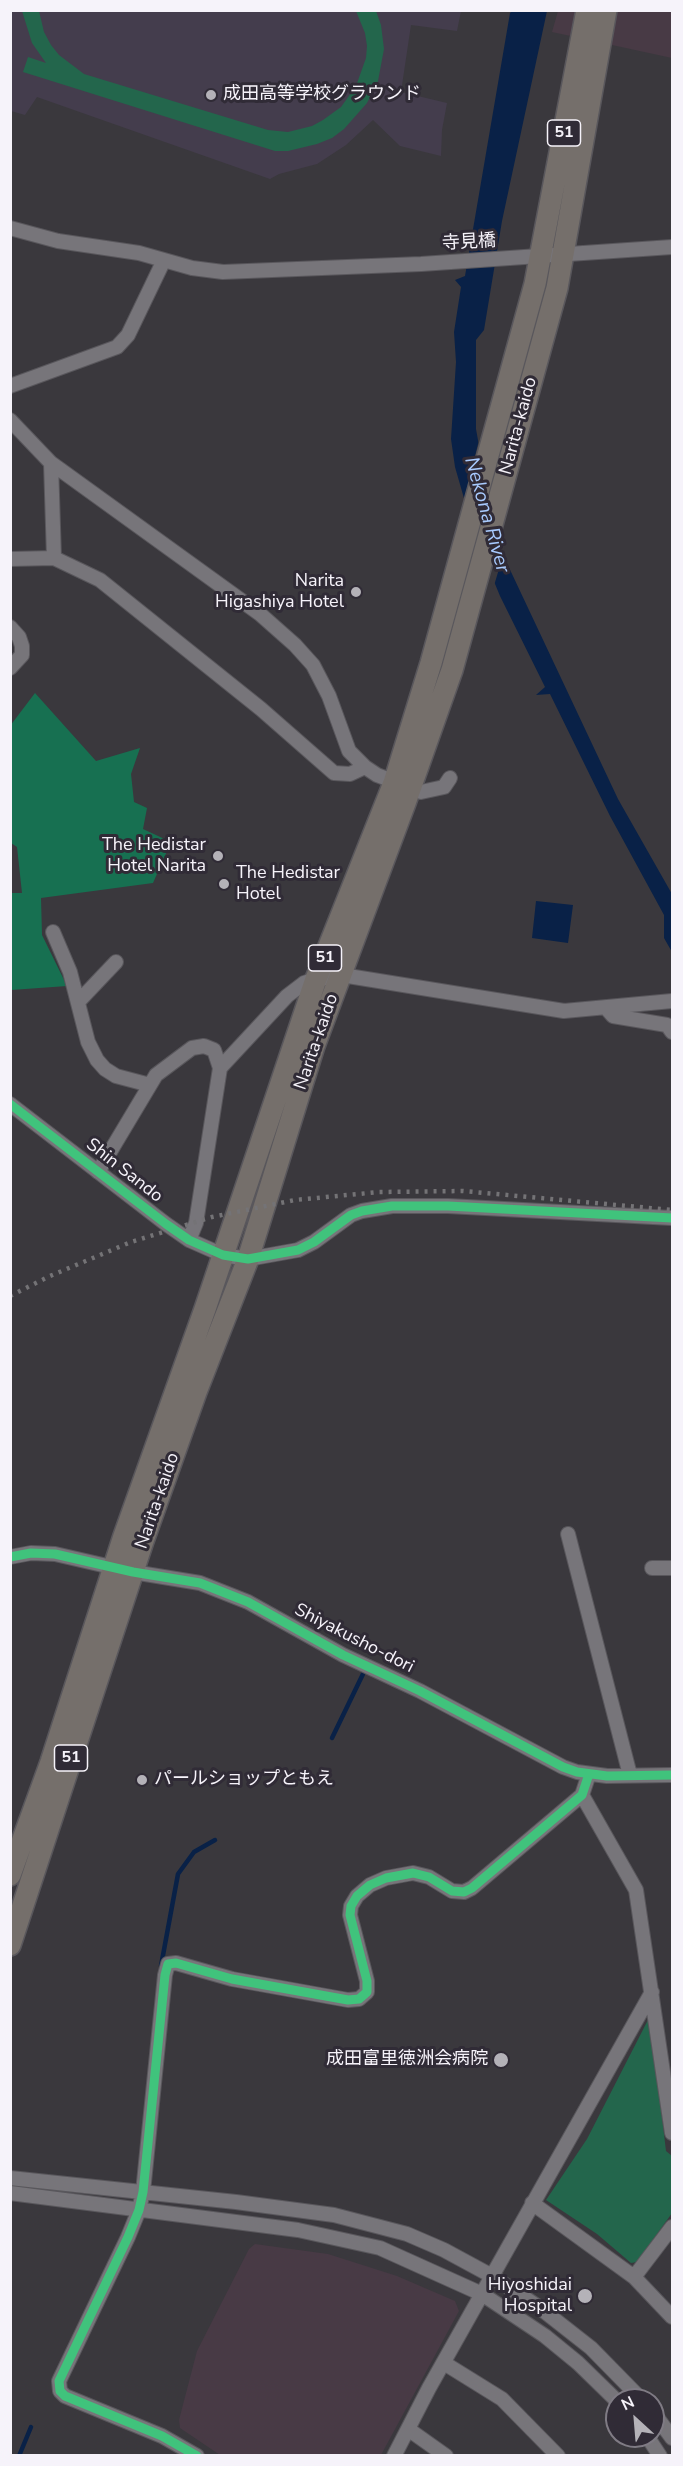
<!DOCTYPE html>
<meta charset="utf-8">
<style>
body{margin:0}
#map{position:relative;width:683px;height:2466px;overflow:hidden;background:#3a383d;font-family:"Nunito Sans",sans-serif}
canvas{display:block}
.frame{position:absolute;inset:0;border:12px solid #f6f3fa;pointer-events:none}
.north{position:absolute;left:605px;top:2388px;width:60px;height:60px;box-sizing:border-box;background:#302b36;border:2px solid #7f7b84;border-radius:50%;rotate:334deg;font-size:16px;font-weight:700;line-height:24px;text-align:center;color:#f6f3fa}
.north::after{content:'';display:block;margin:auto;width:21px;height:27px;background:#b4b2b8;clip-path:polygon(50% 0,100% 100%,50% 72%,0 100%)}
</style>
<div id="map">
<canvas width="683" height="2466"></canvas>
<div class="frame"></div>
<div class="north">N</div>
</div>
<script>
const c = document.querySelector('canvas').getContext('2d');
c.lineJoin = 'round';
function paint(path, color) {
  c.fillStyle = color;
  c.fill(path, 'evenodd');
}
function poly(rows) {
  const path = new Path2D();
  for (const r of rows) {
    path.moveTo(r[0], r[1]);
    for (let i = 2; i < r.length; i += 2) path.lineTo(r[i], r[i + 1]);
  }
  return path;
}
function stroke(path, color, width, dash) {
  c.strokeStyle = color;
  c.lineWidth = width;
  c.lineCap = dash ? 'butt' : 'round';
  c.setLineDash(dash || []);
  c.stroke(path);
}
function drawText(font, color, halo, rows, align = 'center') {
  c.font = font + ' "Nunito Sans","Noto Sans JP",sans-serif';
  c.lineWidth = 6;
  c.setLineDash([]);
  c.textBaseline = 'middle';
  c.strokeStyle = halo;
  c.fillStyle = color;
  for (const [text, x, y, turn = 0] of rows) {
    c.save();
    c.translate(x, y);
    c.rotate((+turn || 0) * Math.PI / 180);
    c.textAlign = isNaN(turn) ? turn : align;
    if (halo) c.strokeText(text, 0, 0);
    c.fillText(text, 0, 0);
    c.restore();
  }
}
paint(poly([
 [558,11,672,11,672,58,552,32],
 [255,2244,328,2254,397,2276,455,2301,459,2311,381,2455,220,2455,180,2428,179,2420,197,2351,249,2249]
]), '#483a45');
paint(poly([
 [10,11,461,11,457,31,411,25,401,92,447,103,442,130,441,156,400,146,373,120,346,145,317,164,279,174,270,179,37,97,25,115,11,111]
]), '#443d4d');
paint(poly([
 [22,11,39,11,44,32,51,45,59,55,84,74,268,130,288,132,312,126,323,120,341,107,356,86,366,58,367,46,365,33,356,11,376,11,381,25,384,49,378,81,367,103,344,129,332,138,317,144,288,151,275,151,23,72,28,57,46,63,32,43],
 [650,2016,666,2151,672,2156,672,2213,637,2262,631,2263,597,2234,546,2200,587,2139]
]), '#23664c');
paint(poly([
 [35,693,96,761,140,748,131,774,134,802,147,808,143,829,171,842,153,883,41,898,42,935,67,986,11,990,11,893,22,893,17,847,11,843,10,726]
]), '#177051');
paint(poly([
 [512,11,547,11,502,221,484,330,476,340,476,429,490,507,504,557,618,799,672,894,672,952,664,938,664,915,610,816,550,694,536,695,545,687,500,596,474,533,455,467,451,439,456,362,454,332,461,287,455,280,465,276,510,13],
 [536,901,573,905,568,943,532,938]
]), '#092147');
paint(poly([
 [480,436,493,506,505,549,493,589,472,534,463,504]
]), '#3a383d');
stroke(poly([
 [332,1738,363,1674],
 [161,1966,178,1874,194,1852,215,1840],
 [19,2456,31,2427]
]), '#092147', 4.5);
const minor = poly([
 [10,228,58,241,139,253,192,268,223,272,421,264,672,247],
 [10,386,117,347,128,335,164,260],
 [10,420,51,463,260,614,295,645,313,665,329,696,349,751,365,767,377,775,421,792,444,787,450,778],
 [51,463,54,558],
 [10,559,54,558,100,580,261,709,334,773,350,774,365,767],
 [10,627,19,637,22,646,22,655,10,668],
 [53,932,70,972,88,1042,97,1060,105,1069,116,1076,150,1085],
 [79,1001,116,962],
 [606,1008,613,1016,667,1025,672,1032],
 [220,1068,287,996,304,983,316,979,348,976,564,1011,672,1001],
 [10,1104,166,1224,189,1240,223,1255,248,1259,298,1250,314,1242,351,1215,362,1211,392,1206,448,1206,672,1218],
 [98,1172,156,1075,192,1048,204,1046,214,1050,220,1068,196,1223,189,1240],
 [568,1534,630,1775],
 [10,1557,31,1553,55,1554,133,1572,200,1583,248,1602,343,1655,420,1691,563,1767,577,1772,607,1776,672,1775],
 [652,1568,672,1568],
 [582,1795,636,1890,672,2133],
 [10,2178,236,2202,334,2215,407,2234,444,2250,492,2276,540,2308,591,2348,642,2400],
 [10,2193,298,2230,380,2248,482,2294,545,2336,578,2363,617,2401],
 [532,2203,634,2277,672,2317],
 [634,2277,672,2227],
 [444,2363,502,2399,558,2456],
 [653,2412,672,2438],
 [408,2429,446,2456],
 [647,2436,660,2456],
 [197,2456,162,2436,65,2396,60,2391,59,2381,128,2237,139,2210,143,2192,165,1975,168,1964,176,1963,232,1979,348,2000,359,1999,367,1992,367,1981,350,1915,351,1906,357,1896,370,1885,386,1878,413,1873,429,1877,452,1891,464,1892,472,1888,582,1795,589,1774],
 [394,2456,429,2388,652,1992]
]);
const highway = poly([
 [10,1875,51,1762,124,1536,205,1309,316,979,394,783,431,663,535,284,587,10],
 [10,1945,143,1541,196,1392,248,1259,314,1046,405,803,452,670,557,288,606,10]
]);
stroke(minor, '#59575c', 16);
stroke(highway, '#59575c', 24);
stroke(minor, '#77757a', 14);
stroke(highway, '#756f6b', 21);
stroke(poly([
 [10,1296,50,1276,131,1242,212,1217,295,1200,379,1192,463,1191,672,1210]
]), '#747376', 4.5, [3, 6]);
stroke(poly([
 [10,1104,166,1224,189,1240,223,1255,248,1259,298,1250,314,1242,351,1215,362,1211,392,1206,448,1206,672,1218],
 [10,1557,31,1553,55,1554,133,1572,200,1583,248,1602,343,1655,420,1691,563,1767,577,1772,607,1776,672,1775],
 [197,2456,162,2436,65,2396,60,2391,59,2381,128,2237,139,2210,143,2192,165,1975,168,1964,176,1963,232,1979,348,2000,359,1999,367,1992,367,1981,350,1915,351,1906,357,1896,370,1885,386,1878,413,1873,429,1877,452,1891,464,1892,472,1888,582,1795,589,1774]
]), '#40c37c', 9);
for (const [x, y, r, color] of [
 [211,95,6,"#b4b2b8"],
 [356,592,6,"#b4b2b8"],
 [218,856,6,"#b4b2b8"],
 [224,884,6,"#b4b2b8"],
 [142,1780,6,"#b4b2b8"],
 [501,2060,8,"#b4b2b8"],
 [585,2296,8,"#b4b2b8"]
]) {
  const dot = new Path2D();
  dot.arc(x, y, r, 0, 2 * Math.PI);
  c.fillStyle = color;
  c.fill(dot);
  stroke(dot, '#302b36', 2);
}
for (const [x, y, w] of [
 [564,133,33],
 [325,958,33],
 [71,1758,33]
]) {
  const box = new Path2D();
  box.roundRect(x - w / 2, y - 13, w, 26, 4.5);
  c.fillStyle = '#302b36';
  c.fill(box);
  stroke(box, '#f6f3fa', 1.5);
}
drawText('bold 16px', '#f6f3fa', null, [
 ["51",564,133],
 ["51",325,958],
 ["51",71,1758]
]);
drawText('18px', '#f6f3fa', '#302b36', [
 ["成田高等学校グラウンド",223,95,"left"],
 ["Narita",344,582],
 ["Higashiya Hotel",344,603],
 ["The Hedistar",206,846],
 ["Hotel Narita",206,867],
 ["The Hedistar",236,874,"left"],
 ["Hotel",236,895,"left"],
 ["パールショップともえ",154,1780,"left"],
 ["成田富里徳洲会病院",488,2060],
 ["Hiyoshidai",572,2286],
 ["Hospital",572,2307]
], 'right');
drawText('18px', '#f6f3fa', '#302b36', [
 ["寺見橋",469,243,-3],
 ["Narita-kaido",519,426,-75],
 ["Narita-kaido",317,1042,-71],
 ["Shin Sando",124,1171,38],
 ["Narita-kaido",158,1501,-71],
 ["Shiyakusho-dori",354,1639,27]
]);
drawText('italic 20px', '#a8cafe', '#302b36', [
 ["Nekona River",486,515,74]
]);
</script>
